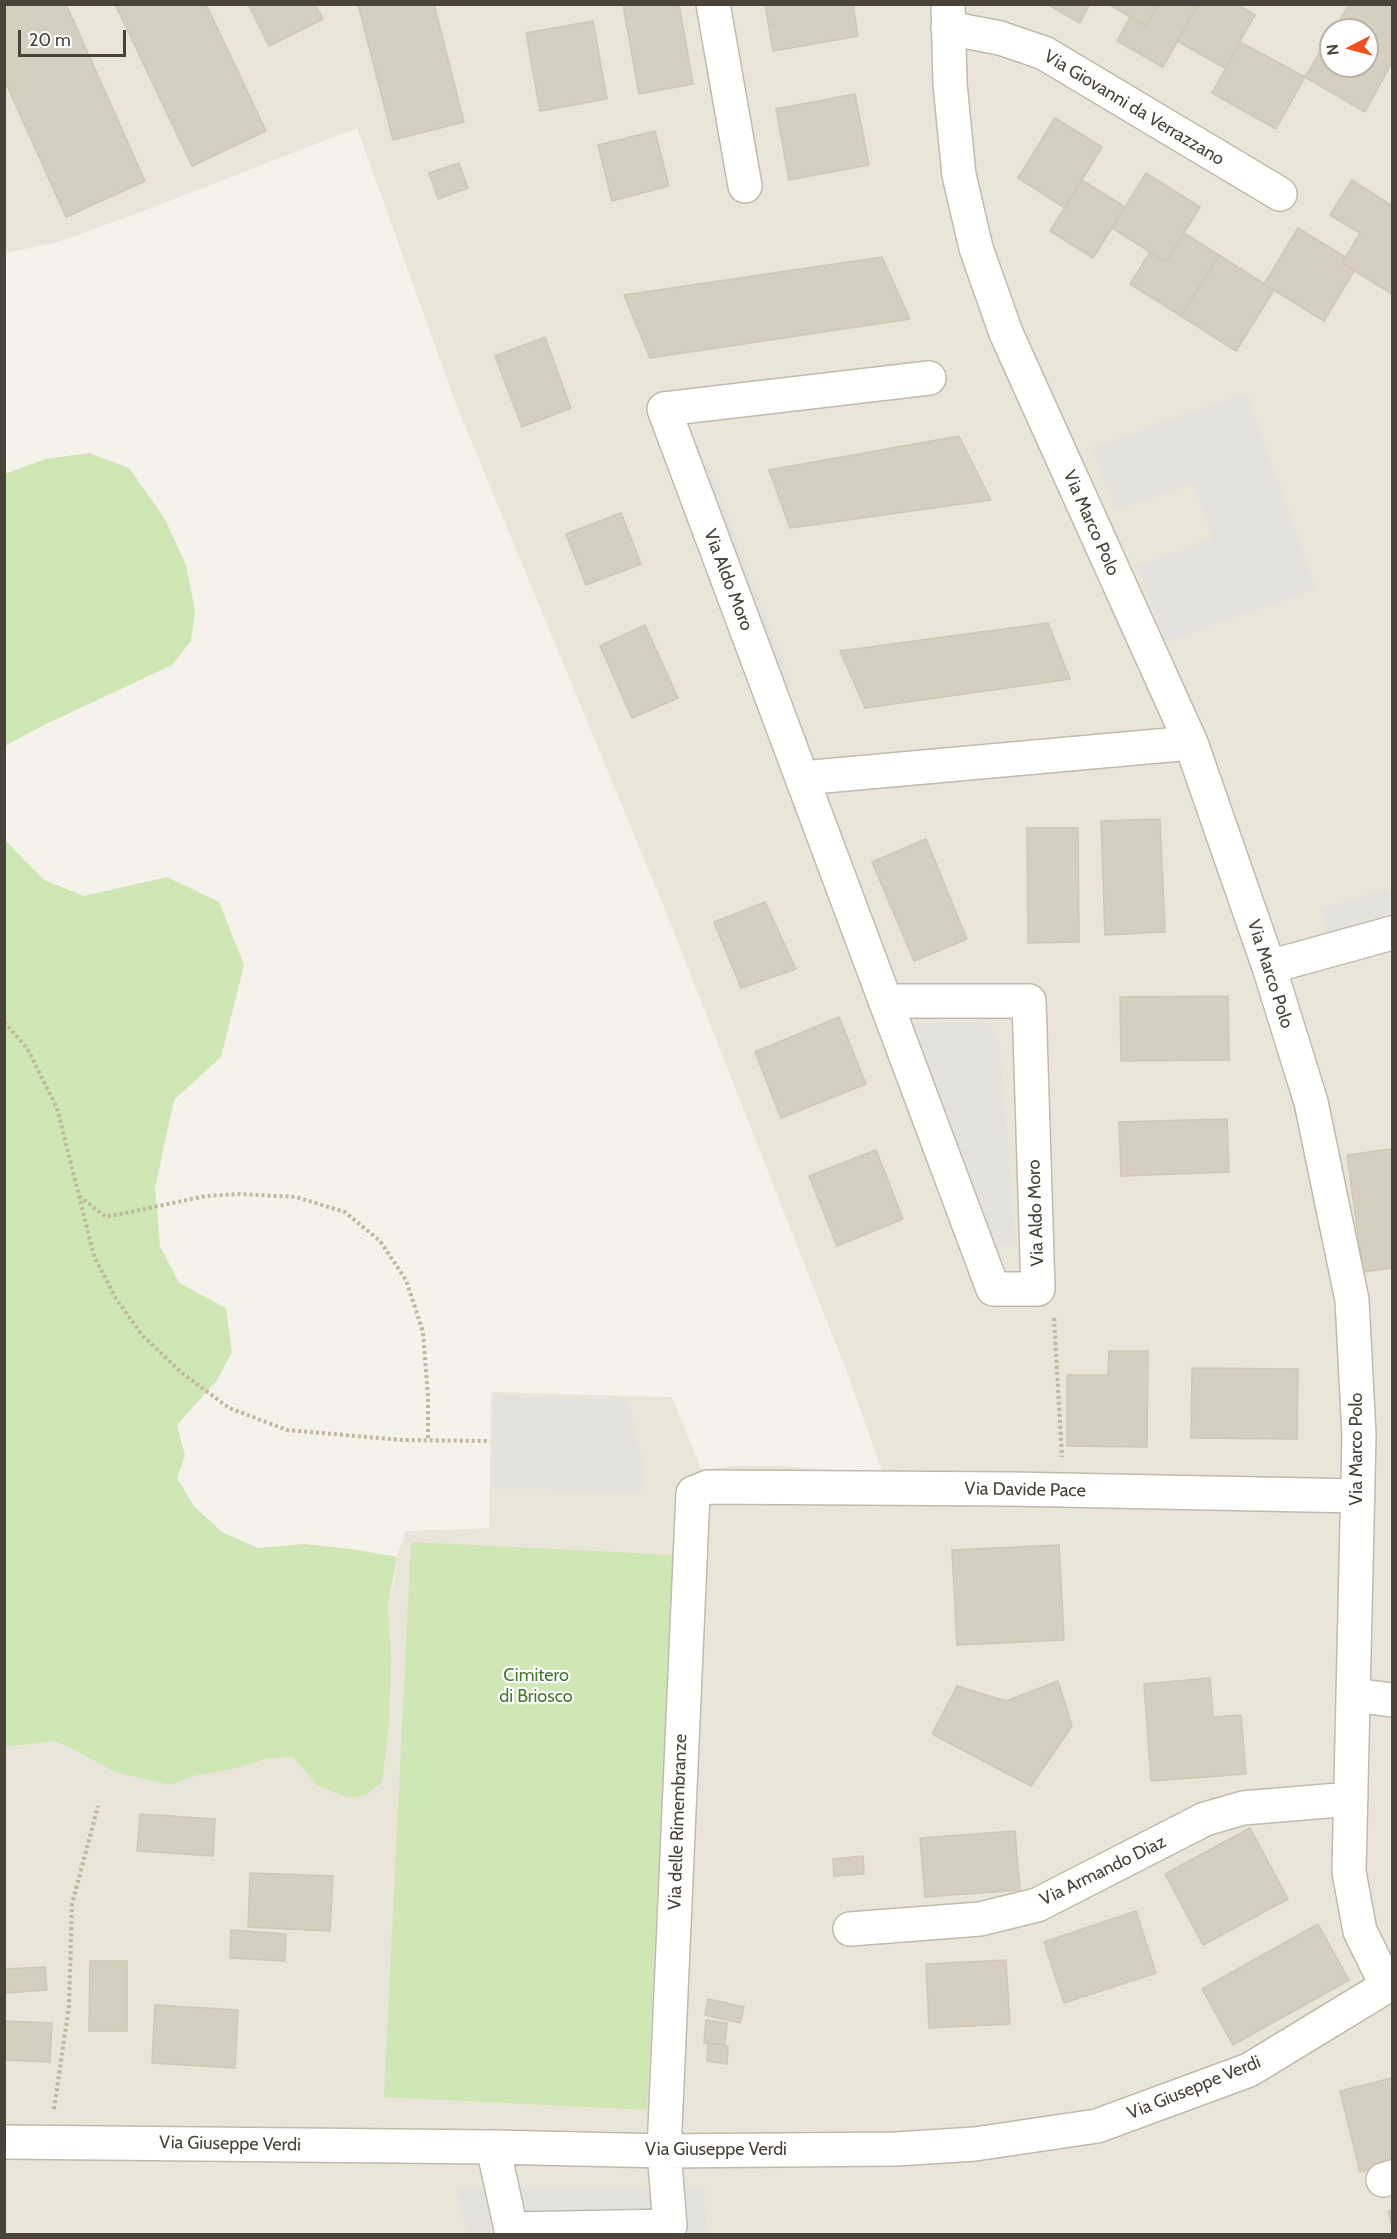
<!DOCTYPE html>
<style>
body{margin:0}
#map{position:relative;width:1397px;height:2239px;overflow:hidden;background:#f5f2eb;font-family:Cabin,sans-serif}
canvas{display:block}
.frame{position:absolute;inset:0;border:6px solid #494339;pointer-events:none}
.north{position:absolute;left:1319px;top:18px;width:60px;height:60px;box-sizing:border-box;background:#fff;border:2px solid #b6b4b0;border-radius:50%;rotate:264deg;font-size:16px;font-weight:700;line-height:24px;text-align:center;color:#494339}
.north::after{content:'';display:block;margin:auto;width:21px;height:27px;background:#f34f23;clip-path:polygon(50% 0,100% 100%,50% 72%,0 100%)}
.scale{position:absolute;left:18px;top:30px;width:108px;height:27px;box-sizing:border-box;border:3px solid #494339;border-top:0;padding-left:8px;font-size:18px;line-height:21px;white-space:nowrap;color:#494339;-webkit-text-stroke:4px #fff;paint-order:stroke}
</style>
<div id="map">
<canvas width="1397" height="2239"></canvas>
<div class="frame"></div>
<div class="north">N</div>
<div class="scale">20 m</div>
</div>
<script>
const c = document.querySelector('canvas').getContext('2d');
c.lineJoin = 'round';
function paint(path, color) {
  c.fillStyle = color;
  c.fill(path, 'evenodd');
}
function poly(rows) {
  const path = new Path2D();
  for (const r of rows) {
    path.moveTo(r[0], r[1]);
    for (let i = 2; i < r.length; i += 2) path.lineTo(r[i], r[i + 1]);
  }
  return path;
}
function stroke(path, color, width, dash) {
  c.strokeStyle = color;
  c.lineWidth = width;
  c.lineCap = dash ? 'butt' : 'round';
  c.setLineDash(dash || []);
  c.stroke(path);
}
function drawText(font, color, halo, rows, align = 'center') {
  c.font = font + ' Cabin,sans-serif';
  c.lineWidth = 4.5;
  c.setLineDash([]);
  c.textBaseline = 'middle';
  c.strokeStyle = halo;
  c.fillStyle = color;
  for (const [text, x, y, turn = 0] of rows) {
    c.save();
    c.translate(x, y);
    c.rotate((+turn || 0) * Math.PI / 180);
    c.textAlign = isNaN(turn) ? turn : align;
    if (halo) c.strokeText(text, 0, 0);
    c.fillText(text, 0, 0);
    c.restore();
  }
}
paint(poly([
 [5,5,1392,5,1392,2234,5,2234,5,1747,56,1741,84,1757,171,1785,190,1777,237,1768,266,1759,293,1757,317,1785,391,1655,388,1606,395,1576,398,1550,404,1540,405,1531,489,1528,491,1392,672,1397,702,1471,729,1466,782,1466,852,1471,882,1471,850,1380,666,912,456,404,357,128,141,212,58,242,5,253],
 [1331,30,1367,30,1367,66,1331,66]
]), '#e9e5d9');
paint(poly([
 [89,453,129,468,165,519,186,565,195,611,191,641,172,665,46,724,5,746,5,474,45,459],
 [4,835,6,841,44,880,84,896,167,877,219,902,244,965,221,1057,174,1100,155,1188,160,1246,179,1283,226,1308,232,1352,217,1380,177,1425,185,1456,177,1478,194,1506,222,1532,258,1548,304,1544,352,1549,397,1557,388,1606,391,1655,389,1726,382,1782,366,1795,348,1798,317,1785,293,1757,266,1759,237,1768,190,1777,171,1785,118,1773,56,1741,5,1747],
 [411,1542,674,1555,647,2110,384,2097]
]), '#cee7b5');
paint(poly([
 [1246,393,1316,588,1165,642,1137,566,1213,539,1193,483,1115,511,1092,448],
 [708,464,791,686,776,699,694,479],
 [1392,889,1392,917,1328,934,1321,908],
 [985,1021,999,1038,1016,1245,996,1246,912,1024],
 [494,1395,628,1400,643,1464,644,1492,492,1488],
 [457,2189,704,2189,707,2234,468,2234]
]), '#e4e2df');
const building = poly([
 [4,4,66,4,145,181,66,217,4,79,4,4],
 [115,4,206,4,266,131,192,166,115,4],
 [248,4,315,4,323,19,269,46,248,4],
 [358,4,434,4,464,122,393,140,358,4],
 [679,4,693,84,639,94,623,5,679,4],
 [765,4,853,4,858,36,773,51,765,4],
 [1047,4,1090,4,1080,23,1047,4],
 [1108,4,1158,4,1146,26,1108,4],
 [1158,4,1189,4,1196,8,1163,67,1117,41,1130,17,1146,26,1158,4],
 [1198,4,1237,4,1255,15,1225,68,1177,41,1198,4],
 [1349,4,1392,4,1392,62,1365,112,1305,77,1331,34,1331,66,1367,66,1367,30,1334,30,1349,4],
 [593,21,607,99,540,111,526,33,593,21],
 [1240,42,1305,77,1276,129,1212,93,1240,42],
 [855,94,869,165,789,180,776,109,855,94],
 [1055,118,1102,147,1065,208,1018,178,1055,118],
 [655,131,669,186,612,201,598,145,655,131],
 [459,163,468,188,438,199,429,173,459,163],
 [1146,173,1200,207,1166,262,1112,228,1146,173],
 [1082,180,1125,207,1093,258,1050,231,1082,180],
 [1352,180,1392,206,1392,294,1342,263,1360,233,1330,215,1352,180],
 [1298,228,1345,257,1342,263,1354,271,1324,321,1264,284,1298,228],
 [1184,233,1219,255,1181,316,1130,284,1150,252,1166,262,1184,233],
 [1219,255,1274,290,1236,351,1181,316,1219,255],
 [882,257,910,319,650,358,624,295,882,257],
 [545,337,571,408,522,427,495,356,545,337],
 [959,436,991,500,790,528,769,470,959,436],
 [621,513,641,564,586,585,566,534,621,513],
 [1048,623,1070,679,865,708,840,651,1048,623],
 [645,625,678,698,632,718,600,646,645,625],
 [1160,819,1165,932,1105,935,1101,821,1160,819],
 [1027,828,1078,828,1079,942,1028,943,1027,828],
 [926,839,967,939,914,961,872,862,926,839],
 [765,902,796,969,741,988,714,922,765,902],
 [1228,996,1229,1060,1121,1061,1120,997,1228,996],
 [839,1017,866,1084,781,1118,755,1052,839,1017],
 [1227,1119,1229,1172,1121,1176,1119,1122,1227,1119],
 [1392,1149,1392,1268,1363,1272,1347,1155,1392,1149],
 [876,1150,903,1219,837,1246,809,1176,876,1150],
 [1109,1351,1148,1351,1147,1447,1067,1446,1067,1375,1108,1375,1109,1351],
 [1192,1368,1298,1369,1297,1439,1191,1438,1192,1368],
 [1059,1545,1064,1640,957,1645,952,1550,1059,1545],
 [1210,1678,1213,1717,1241,1715,1246,1774,1151,1781,1144,1684,1210,1678],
 [1058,1681,1072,1726,1031,1786,932,1734,957,1686,1006,1701,1058,1681],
 [140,1814,215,1819,213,1856,137,1851,140,1814],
 [1250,1828,1288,1899,1203,1945,1165,1874,1250,1828],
 [1015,1831,1020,1890,925,1897,920,1838,1015,1831],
 [863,1856,864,1874,834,1876,833,1859,863,1856],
 [250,1873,333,1876,330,1931,248,1927,250,1873],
 [1136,1911,1156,1973,1064,2003,1044,1942,1136,1911],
 [1318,1924,1349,1980,1233,2045,1202,1989,1318,1924],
 [231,1930,286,1934,285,1961,230,1958,231,1930],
 [1006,1960,1010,2024,929,2028,926,1964,1006,1960],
 [90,1961,127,1961,127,2031,89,2031,90,1961],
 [45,1967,47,1990,4,1993,4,1969,45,1967],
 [708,1999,744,2007,740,2023,705,2015,708,1999],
 [155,2005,238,2010,235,2068,152,2063,155,2005],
 [706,2020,727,2023,725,2045,704,2043,706,2020],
 [4,2021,52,2023,50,2062,4,2060,4,2021],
 [708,2043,728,2046,727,2064,707,2061,708,2043],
 [1392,2078,1392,2164,1360,2172,1340,2091,1392,2078],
 [1392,2210,1392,2227,1388,2211,1392,2210]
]);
paint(building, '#d6cfc0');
stroke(building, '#d1c7b4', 1.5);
const minor = poly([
 [713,4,745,186],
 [948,4,950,84,959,175,976,248,1006,333,1191,743,1269,967,1311,1102,1352,1300,1359,1435,1349,1872,1360,1931,1387,1986],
 [948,28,1000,38,1044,53,1280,194],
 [802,778,1191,743],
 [1269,967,1392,933],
 [885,1001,1029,1001,1038,1289,993,1289,664,409,929,378],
 [1354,1695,1392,1700],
 [850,1929,980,1919,1037,1905,1205,1819,1243,1808,1351,1799],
 [4,2142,493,2147,664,2151,896,2149,975,2144,1097,2126,1249,2070,1392,1983],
 [493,2147,511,2229,670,2226,664,2151,693,1493,708,1487,1011,1489,1358,1496],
 [1383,2180,1392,2177]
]);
stroke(minor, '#c0bbad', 36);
stroke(poly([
 [4,1022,27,1048,57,1108,94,1256,115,1297,141,1334,182,1373,229,1408,287,1430,402,1440,490,1441],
 [79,1196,106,1217,206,1196,240,1194,296,1197,345,1212,380,1241,406,1280,423,1332,428,1397,428,1440],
 [1054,1318,1062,1457],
 [54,2109,69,2006,72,1904,98,1806]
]), '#c2b79f', 4, [3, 3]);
stroke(minor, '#fff', 33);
drawText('18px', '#494339', '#fff', [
 ["Via Giovanni da Verrazzano",1134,108,31],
 ["Via Marco Polo",1091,523,66],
 ["Via Aldo Moro",728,580,69],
 ["Via Marco Polo",1270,974,72],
 ["Via Aldo Moro",1036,1213,-92],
 ["Via Marco Polo",1357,1449,-90],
 ["Via Davide Pace",1025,1490,1],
 ["Via delle Rimembranze",678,1822,-88],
 ["Via Armando Diaz",1103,1871,-26],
 ["Via Giuseppe Verdi",1194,2088,-22],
 ["Via Giuseppe Verdi",230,2144,1],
 ["Via Giuseppe Verdi",716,2150]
]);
drawText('18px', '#457a2d', '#fff', [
 ["Cimitero",536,1676],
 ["di Briosco",536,1697]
]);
</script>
